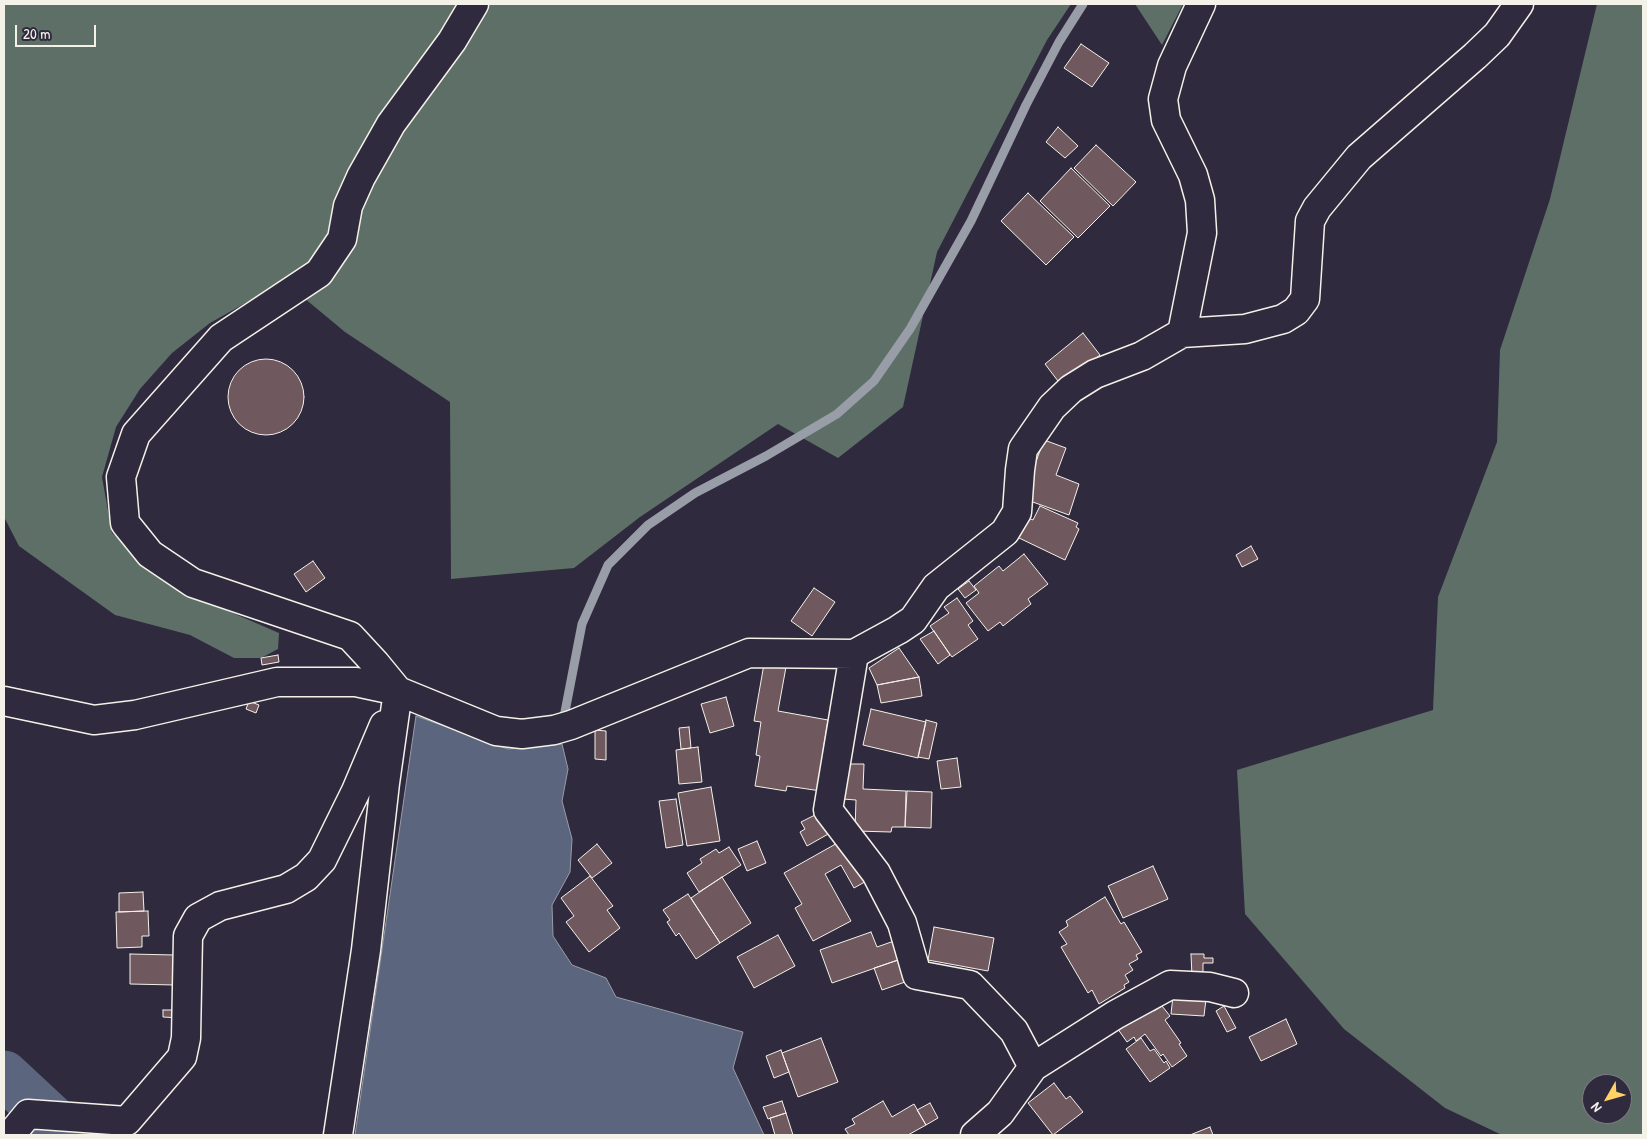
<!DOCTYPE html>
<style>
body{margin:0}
#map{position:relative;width:1647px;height:1139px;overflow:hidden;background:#2f2a3d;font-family:"Patrick Hand",sans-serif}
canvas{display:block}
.frame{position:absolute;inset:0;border:5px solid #f4f1e8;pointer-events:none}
.north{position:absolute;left:1582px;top:1074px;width:50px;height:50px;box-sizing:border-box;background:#2f2a3d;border:1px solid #7e7a81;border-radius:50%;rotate:232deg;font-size:14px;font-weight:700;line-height:20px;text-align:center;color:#f4f1e8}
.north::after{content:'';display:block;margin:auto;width:18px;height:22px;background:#ffd166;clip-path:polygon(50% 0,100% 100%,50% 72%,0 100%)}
.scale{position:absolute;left:15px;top:25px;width:81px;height:22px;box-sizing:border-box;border:2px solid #f4f1e8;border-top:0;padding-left:6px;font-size:15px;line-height:18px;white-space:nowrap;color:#f4f1e8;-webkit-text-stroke:4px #2f2a3d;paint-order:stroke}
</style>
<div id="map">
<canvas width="1647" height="1139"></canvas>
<div class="frame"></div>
<div class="north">N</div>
<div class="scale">20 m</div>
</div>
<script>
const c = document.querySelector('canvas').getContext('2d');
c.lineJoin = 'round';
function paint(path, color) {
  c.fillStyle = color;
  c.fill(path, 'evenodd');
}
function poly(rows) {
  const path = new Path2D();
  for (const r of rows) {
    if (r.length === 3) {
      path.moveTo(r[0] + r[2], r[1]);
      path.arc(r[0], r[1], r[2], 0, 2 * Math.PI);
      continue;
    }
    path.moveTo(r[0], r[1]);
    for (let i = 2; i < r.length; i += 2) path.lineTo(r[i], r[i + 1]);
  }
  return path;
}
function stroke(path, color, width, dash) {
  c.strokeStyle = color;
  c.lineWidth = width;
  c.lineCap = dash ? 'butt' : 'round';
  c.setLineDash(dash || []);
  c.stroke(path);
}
paint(poly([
 [4,4,1071,4,1047,40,937,252,903,407,838,458,778,424,640,517,574,568,451,579,450,402,345,332,304,298,258,296,210,323,172,353,140,389,116,427,102,477,112,533,180,590,279,633,278,649,261,658,234,658,190,635,115,615,19,546,4,517],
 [1135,4,1183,4,1162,45],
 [1597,4,1643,4,1643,1135,1502,1135,1445,1108,1344,1029,1245,914,1237,770,1433,710,1438,597,1497,442,1500,350,1550,199],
 [1592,1084,1622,1084,1622,1114,1592,1114]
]), '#5d6f67');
const water = poly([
 [416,716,508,749,562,744,568,769,562,801,572,839,570,872,552,905,553,936,572,965,606,978,616,997,743,1032,733,1068,764,1135,355,1135,416,716]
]);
paint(water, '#5c657e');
stroke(water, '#999da8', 1);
stroke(poly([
 [563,722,582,624,608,565,648,525,695,493,766,456,837,414,874,381,910,329,971,221,1026,105,1059,42,1083,4]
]), '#999da8', 9);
stroke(poly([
 [4,1075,62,1129,74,1135]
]), '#5c657e', 49);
const building = poly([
 [1081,44,1109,63,1092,87,1064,68,1081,44],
 [1058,127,1078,146,1065,158,1046,142,1058,127],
 [1096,145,1136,182,1113,206,1074,168,1096,145],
 [1071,168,1110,206,1078,238,1040,201,1071,168],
 [1028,193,1074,237,1046,265,1001,221,1028,193],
 [1083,333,1100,355,1061,385,1045,364,1083,333],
 [266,397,38],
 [1044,440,1066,448,1056,475,1079,484,1069,515,1030,501,1033,491,1029,490,1034,476,1031,475,1044,440],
 [1040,506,1078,523,1076,527,1079,529,1065,560,1017,537,1026,517,1033,520,1040,506],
 [1251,546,1258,559,1242,567,1236,555,1251,546],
 [1024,554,1048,584,1028,599,1031,604,1003,626,1000,622,988,631,966,603,979,593,974,586,999,566,1003,571,1024,554],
 [313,561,325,578,306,592,294,574,313,561],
 [969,581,976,590,965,598,958,589,969,581],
 [814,588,835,602,812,636,791,621,814,588],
 [957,598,973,621,968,625,978,639,952,657,930,626,949,613,944,607,957,598],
 [934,631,950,655,938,664,920,639,934,631],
 [899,648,919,677,877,685,869,668,899,648],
 [278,655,279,662,262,665,261,658,278,655],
 [764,664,786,667,778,711,828,720,823,751,828,752,821,791,787,786,786,791,755,786,760,756,756,755,761,722,754,721,764,664],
 [919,677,922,696,881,703,877,685,919,677],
 [726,697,734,726,710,733,701,704,726,697],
 [249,701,259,705,256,713,246,709,249,701],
 [871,709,926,722,918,758,863,745,871,709],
 [926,720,937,723,929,759,918,757,926,720],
 [689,727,691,748,681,749,679,728,689,727],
 [595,730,606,731,606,760,595,759,595,730],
 [698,747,702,782,679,784,676,750,698,747],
 [957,758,961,787,941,789,937,761,957,758],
 [844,764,864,764,863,789,906,791,905,827,892,827,891,832,855,831,856,800,843,799,844,764],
 [711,787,720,841,687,846,678,793,711,787],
 [907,791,932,792,931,828,905,827,907,791],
 [676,799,683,845,666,848,659,801,676,799],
 [819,813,830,833,807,846,800,832,805,829,801,822,819,813],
 [757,841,766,863,747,871,738,849,757,841],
 [841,841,870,879,854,888,841,865,825,874,851,921,813,941,795,908,802,904,784,873,841,841],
 [597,844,612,863,592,878,578,860,597,844],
 [729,847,741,865,699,892,687,873,702,863,700,859,716,849,719,853,729,847],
 [1153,866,1168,899,1123,918,1108,886,1153,866],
 [590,876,613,906,607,910,620,928,589,952,566,922,574,916,561,898,590,876],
 [722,877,751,923,720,943,691,898,722,877],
 [143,892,144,911,119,912,119,893,143,892],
 [688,894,720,943,696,959,679,933,676,936,667,922,670,920,663,910,688,894],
 [1105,897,1121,924,1124,922,1142,952,1136,955,1138,959,1129,964,1133,970,1125,975,1129,982,1124,985,1125,988,1099,1004,1092,990,1088,993,1061,947,1067,944,1059,932,1068,926,1066,921,1105,897],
 [148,911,149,936,142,936,142,947,117,948,116,912,148,911],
 [934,927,994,938,988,971,928,960,934,927],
 [871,932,877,947,894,941,901,959,832,983,820,950,871,932],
 [778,935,795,966,754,988,737,957,778,935],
 [130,954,175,955,175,985,130,984,130,954],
 [1191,954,1204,954,1204,958,1213,958,1213,963,1203,963,1203,976,1192,976,1191,954],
 [901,959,908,981,882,990,874,968,901,959],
 [1173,996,1206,999,1204,1016,1171,1014,1173,996],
 [1148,1003,1154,1011,1162,1006,1170,1016,1165,1020,1181,1043,1179,1044,1187,1056,1172,1067,1163,1054,1161,1056,1145,1034,1136,1041,1134,1037,1127,1042,1115,1025,1148,1003],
 [1224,1006,1236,1028,1227,1032,1216,1011,1224,1006],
 [163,1010,179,1010,180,1018,163,1017,163,1010],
 [1286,1019,1297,1044,1261,1061,1249,1037,1286,1019],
 [821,1038,838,1082,798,1097,782,1053,821,1038],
 [1141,1038,1150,1051,1154,1049,1164,1063,1166,1061,1170,1068,1150,1082,1126,1049,1141,1038],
 [781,1050,789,1072,774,1078,766,1056,781,1050],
 [1054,1083,1066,1099,1070,1096,1083,1112,1053,1135,1028,1103,1054,1083],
 [782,1101,786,1113,768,1119,763,1107,782,1101],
 [883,1101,892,1117,914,1104,926,1125,908,1135,849,1135,845,1129,855,1124,852,1119,883,1101],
 [930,1103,938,1118,926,1125,917,1110,930,1103],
 [786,1113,793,1135,775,1135,770,1118,786,1113],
 [1210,1127,1213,1135,1190,1135,1210,1127]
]);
paint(building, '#6f595f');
stroke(building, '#f4f1e8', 1);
const minor = poly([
 [1182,333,1202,233,1200,200,1193,175,1166,120,1163,99,1172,66,1201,4],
 [854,654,828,810,876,873,902,923,917,975,970,985,1014,1031,1033,1067,1000,1113,975,1135],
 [4,701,94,720,135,715,277,682,356,682,398,691,496,731,522,734,554,730,571,725,749,653,854,654,898,630,913,620,936,587,1005,532,1017,512,1020,470,1023,449,1052,407,1071,389,1095,374,1142,356,1182,333,1245,329,1283,319,1296,311,1305,299,1310,221,1317,208,1359,157,1475,56,1497,35,1519,4],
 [1033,1067,1115,1015,1170,985,1210,987,1234,993],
 [14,1131,28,1114,127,1121,182,1057,186,1038,188,936,198,918,220,906,286,889,306,877,322,860,356,791,384,725],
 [338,1135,366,950,385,783,398,691,375,663,350,636,193,583,150,554,125,523,121,477,136,434,221,338,319,273,342,239,348,206,361,177,391,124,452,41,474,4]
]);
stroke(minor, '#f4f1e8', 31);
stroke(minor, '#2f2a3d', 28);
</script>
